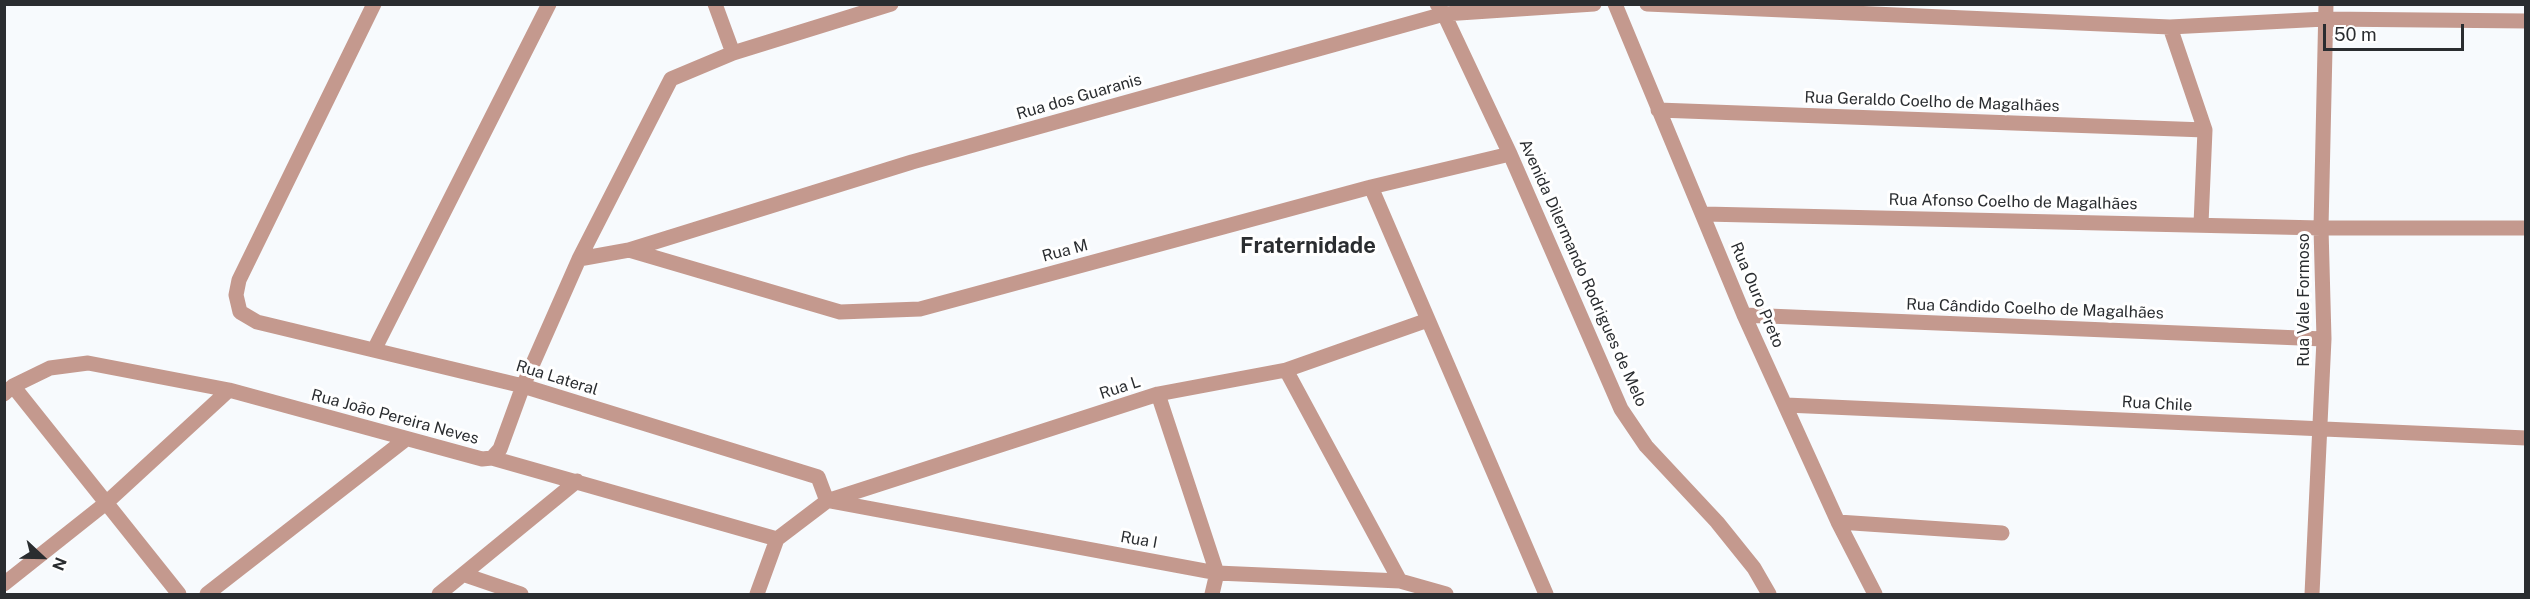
<!DOCTYPE html>
<meta charset="utf-8">
<style>
body{margin:0}
#map{position:relative;width:2530px;height:599px;overflow:hidden;background:#f7fafd;font-family:"Public Sans",sans-serif}
canvas{display:block}
.frame{position:absolute;inset:0;border:6px solid #2a2d30;pointer-events:none}
.north{position:absolute;left:12px;top:527px;width:60px;height:60px;-webkit-text-stroke:4px #fff;paint-order:stroke;rotate:112deg;font-size:16px;font-weight:700;line-height:24px;text-align:center;color:#2a2d30}
.north::after{content:'';display:block;margin:auto;width:21px;height:27px;background:#2a2d30;clip-path:polygon(50% 0,100% 100%,50% 72%,0 100%)}
.scale{position:absolute;left:2323px;top:24px;width:141px;height:27px;box-sizing:border-box;border:3px solid #2a2d30;border-top:0;padding-left:8px;font-size:18px;line-height:21px;white-space:nowrap;color:#2a2d30;-webkit-text-stroke:4px #fff;paint-order:stroke}
</style>
<div id="map">
<canvas width="2530" height="599"></canvas>
<div class="frame"></div>
<div class="north">N</div>
<div class="scale">50 m</div>
</div>
<script>
const c = document.querySelector('canvas').getContext('2d');
c.lineJoin = 'round';
function poly(rows) {
  const path = new Path2D();
  for (const r of rows) {
    path.moveTo(r[0], r[1]);
    for (let i = 2; i < r.length; i += 2) path.lineTo(r[i], r[i + 1]);
  }
  return path;
}
function stroke(path, color, width, dash) {
  c.strokeStyle = color;
  c.lineWidth = width;
  c.lineCap = dash ? 'butt' : 'round';
  c.setLineDash(dash || []);
  c.stroke(path);
}
function drawText(font, color, halo, rows, align = 'center') {
  c.font = font + ' "Public Sans",sans-serif';
  c.lineWidth = 6;
  c.setLineDash([]);
  c.textBaseline = 'middle';
  c.strokeStyle = halo;
  c.fillStyle = color;
  for (const [text, x, y, turn = 0] of rows) {
    c.save();
    c.translate(x, y);
    c.rotate((+turn || 0) * Math.PI / 180);
    c.textAlign = isNaN(turn) ? turn : align;
    if (halo) c.strokeText(text, 0, 0);
    c.fillText(text, 0, 0);
    c.restore();
  }
}
stroke(poly([
 [374,4,239,280,236,295,240,312,257,322,523,386,818,477,827,501],
 [715,4,733,53],
 [1437,4,1444,14,1510,154,1621,409,1646,446,1717,522,1754,568,1769,594],
 [1615,4,1744,315,1838,522,1875,594],
 [1647,4,2170,27,2325,19,2526,21],
 [2170,27,2205,130,2201,224],
 [1658,110,2205,130],
 [1371,187,1546,594],
 [1704,214,2321,228,2526,228],
 [629,250,840,312,920,309,1371,187,1510,154],
 [579,259,629,250,912,162,1444,14,1594,4],
 [1744,315,2324,339],
 [374,350,549,4],
 [1286,370,1400,581],
 [13,386,179,594],
 [4,394,13,386,50,368,88,363,229,390,482,459,492,458,777,539],
 [1158,394,1217,573,1212,594],
 [1786,405,2526,438],
 [492,458,500,449,523,386,579,259,671,79,733,53,891,4],
 [830,501,1217,573,1400,581,1446,594],
 [1838,522,2002,533],
 [465,575,521,594],
 [4,584,106,503,229,390],
 [207,594,406,439],
 [439,594,577,481],
 [757,594,777,539,827,501,1158,394,1286,370,1428,320],
 [2312,594,2324,339,2321,228,2326,4]
]), '#c4998e', 15);
drawText('16px', '#2a2d30', '#fff', [
 ["Rua dos Guaranis",1079,97,-16],
 ["Rua Geraldo Coelho de Magalhães",1932,102,2],
 ["Rua Afonso Coelho de Magalhães",2013,202,1],
 ["Rua M",1065,251,-15],
 ["Avenida Dilermando Rodrigues de Melo",1583,273,66],
 ["Rua Ouro Preto",1757,295,67],
 ["Rua Vale Formoso",2304,300,-90],
 ["Rua Cândido Coelho de Magalhães",2035,309,2],
 ["Rua Lateral",557,378,17],
 ["Rua L",1120,388,-18],
 ["Rua Chile",2157,404,3],
 ["Rua João Pereira Neves",395,417,15],
 ["Rua I",1139,540,10]
]);
drawText('bold 22px', '#2a2d30', '#fff', [
 ["Fraternidade",1308,246]
]);
</script>
